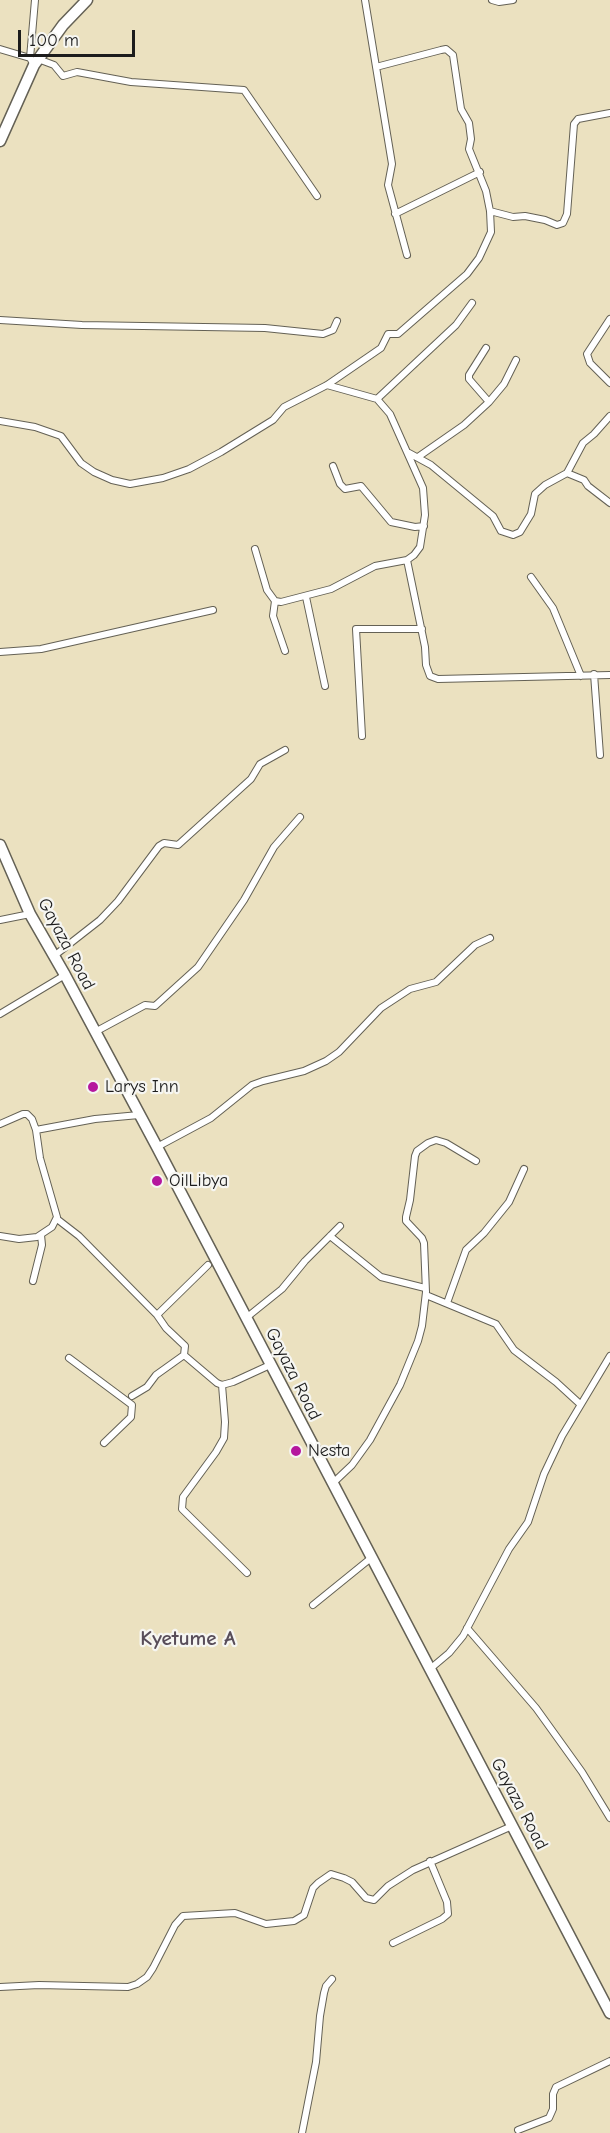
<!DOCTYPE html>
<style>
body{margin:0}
#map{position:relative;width:610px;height:2133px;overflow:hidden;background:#ebe1c0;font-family:"Comic Neue",sans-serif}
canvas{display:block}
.scale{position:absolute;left:18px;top:30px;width:117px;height:27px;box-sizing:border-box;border:3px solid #1c1c1c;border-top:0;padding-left:8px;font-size:18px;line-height:21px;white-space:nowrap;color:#1c1c1c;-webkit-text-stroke:4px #f6f6f2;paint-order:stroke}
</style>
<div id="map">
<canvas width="610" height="2133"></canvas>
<div class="scale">100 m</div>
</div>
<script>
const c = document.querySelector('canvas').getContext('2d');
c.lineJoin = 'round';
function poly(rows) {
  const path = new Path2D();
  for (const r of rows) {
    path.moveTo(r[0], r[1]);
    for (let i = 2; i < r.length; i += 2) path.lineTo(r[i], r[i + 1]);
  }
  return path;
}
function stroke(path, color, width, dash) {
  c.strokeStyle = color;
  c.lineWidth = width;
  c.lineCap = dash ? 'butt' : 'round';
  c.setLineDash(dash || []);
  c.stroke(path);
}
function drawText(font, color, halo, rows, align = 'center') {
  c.font = font + ' "Comic Neue",sans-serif';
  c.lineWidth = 4.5;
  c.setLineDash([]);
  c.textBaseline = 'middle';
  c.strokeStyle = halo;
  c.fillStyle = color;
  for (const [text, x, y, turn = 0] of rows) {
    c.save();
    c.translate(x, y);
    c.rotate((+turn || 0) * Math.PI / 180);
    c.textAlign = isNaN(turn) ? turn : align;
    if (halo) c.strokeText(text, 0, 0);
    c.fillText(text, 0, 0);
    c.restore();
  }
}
const street = poly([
 [365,0,392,164,388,185,407,255],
 [492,0,499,2,513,0],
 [0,49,30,58],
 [38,59,54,65,63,76,77,72,131,82,244,90,317,196],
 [34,65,30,58,35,0],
 [490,211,513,217,525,216,545,220,557,225,563,223,567,214,574,124,578,119,610,113],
 [395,214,480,172],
 [610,319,587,354,590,363,610,383],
 [0,320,82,325,265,328,323,334,333,330,337,321],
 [486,348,469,375,469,379,489,402],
 [377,399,456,325,472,303],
 [0,421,35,427,61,436,81,463,94,472,112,480,130,484,163,478,189,469,221,452,273,420,284,407,327,385,381,348,388,334,398,334,467,274,479,258,491,232,490,211,486,191,469,149,471,139,469,123,461,109,453,55,446,49,441,50,376,67],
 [409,453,431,465,493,516,501,531,513,535,520,532,531,514,535,494,545,485,567,473,583,443,594,434,610,416],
 [418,457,464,425,489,402,504,384,516,360],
 [333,466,340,484,345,489,361,486,391,522,415,527,424,526],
 [567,473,584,480,588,486,610,503],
 [255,549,267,590,275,601,281,602,331,589,375,566,407,560,414,555,420,547,425,515,423,488,390,414,377,399,327,385],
 [407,560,425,647,426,665,430,676,438,679,610,675],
 [531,577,553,608,581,676],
 [306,597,325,686],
 [275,601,273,616,285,651],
 [0,652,41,649,213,610],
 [594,674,600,755],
 [362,736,356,629,422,629],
 [0,920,30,914],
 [54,956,100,920,118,901,159,846,164,843,178,845,251,779,260,764,285,750],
 [0,1014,65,975],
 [95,1032,145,1005,155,1006,198,967,244,900,274,847,300,817],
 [0,1124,23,1114,27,1114,32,1119,36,1130,40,1158,57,1217,52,1227,37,1237,19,1239,0,1236],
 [36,1130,95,1119,139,1115],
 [157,1147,211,1118,252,1085,263,1081,304,1071,326,1061,339,1052,381,1008,410,989,436,982,475,945,490,938],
 [57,1219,79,1236,157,1315,166,1328,185,1346,184,1355,217,1383,222,1385,233,1382,270,1365],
 [330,1236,381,1277,425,1288],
 [33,1281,42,1245,41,1235],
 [426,1295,496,1324,514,1350,556,1382,580,1404],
 [447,1303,466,1250,484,1233,509,1202,524,1169],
 [157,1315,208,1265],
 [246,1318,282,1289,305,1261,340,1226],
 [69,1358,132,1405,131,1417,104,1443],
 [222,1385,225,1422,224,1438,216,1452,183,1497,182,1509,247,1573],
 [132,1396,147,1387,156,1375,184,1355],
 [333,1483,352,1465,370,1440,400,1385,418,1341,422,1326,426,1292,424,1243,422,1238,406,1221,406,1217,410,1200,415,1156,417,1151,428,1143,436,1140,446,1143,476,1161],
 [313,1605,371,1558],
 [467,1628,536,1708,582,1772,610,1818],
 [430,1669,449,1653,463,1636,509,1549,528,1522,544,1474,562,1436,610,1356],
 [393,1943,442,1919,448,1914,447,1902,430,1861],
 [0,1987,39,1985,128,1987,137,1984,147,1977,153,1968,175,1925,183,1916,235,1913,266,1924,294,1921,304,1915,313,1888,318,1883,331,1874,344,1878,352,1882,366,1898,374,1900,388,1886,413,1870,512,1826],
 [518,2130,549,2118,553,2109,553,2094,556,2087,610,2061],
 [302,2133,316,2062,320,2016,324,1993,326,1986,332,1979]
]);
const primary = poly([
 [0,141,34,65,63,25,87,0],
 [0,845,30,914,65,975,157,1147,610,2013]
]);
stroke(street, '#646155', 8);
stroke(primary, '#646155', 13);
stroke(street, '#fff', 6);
stroke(primary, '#fff', 10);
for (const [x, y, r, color] of [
 [93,1087,6,"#b5179e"],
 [157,1181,6,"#b5179e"],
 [296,1451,6,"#b5179e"]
]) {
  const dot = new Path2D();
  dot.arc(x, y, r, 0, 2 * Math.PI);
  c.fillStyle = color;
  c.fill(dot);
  stroke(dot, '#f6f6f2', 2);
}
drawText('18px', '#1c1c1c', '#f6f6f2', [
 ["Gayaza Road",66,944,62],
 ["Gayaza Road",293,1374,63],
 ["Gayaza Road",519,1804,62]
]);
drawText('18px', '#1c1c1c', '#f6f6f2', [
 ["Larys Inn",105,1087],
 ["OilLibya",169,1181],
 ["Nesta",308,1451]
], 'left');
drawText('bold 21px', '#584d59', '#f6f6f2', [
 ["Kyetume A",188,1639]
]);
</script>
